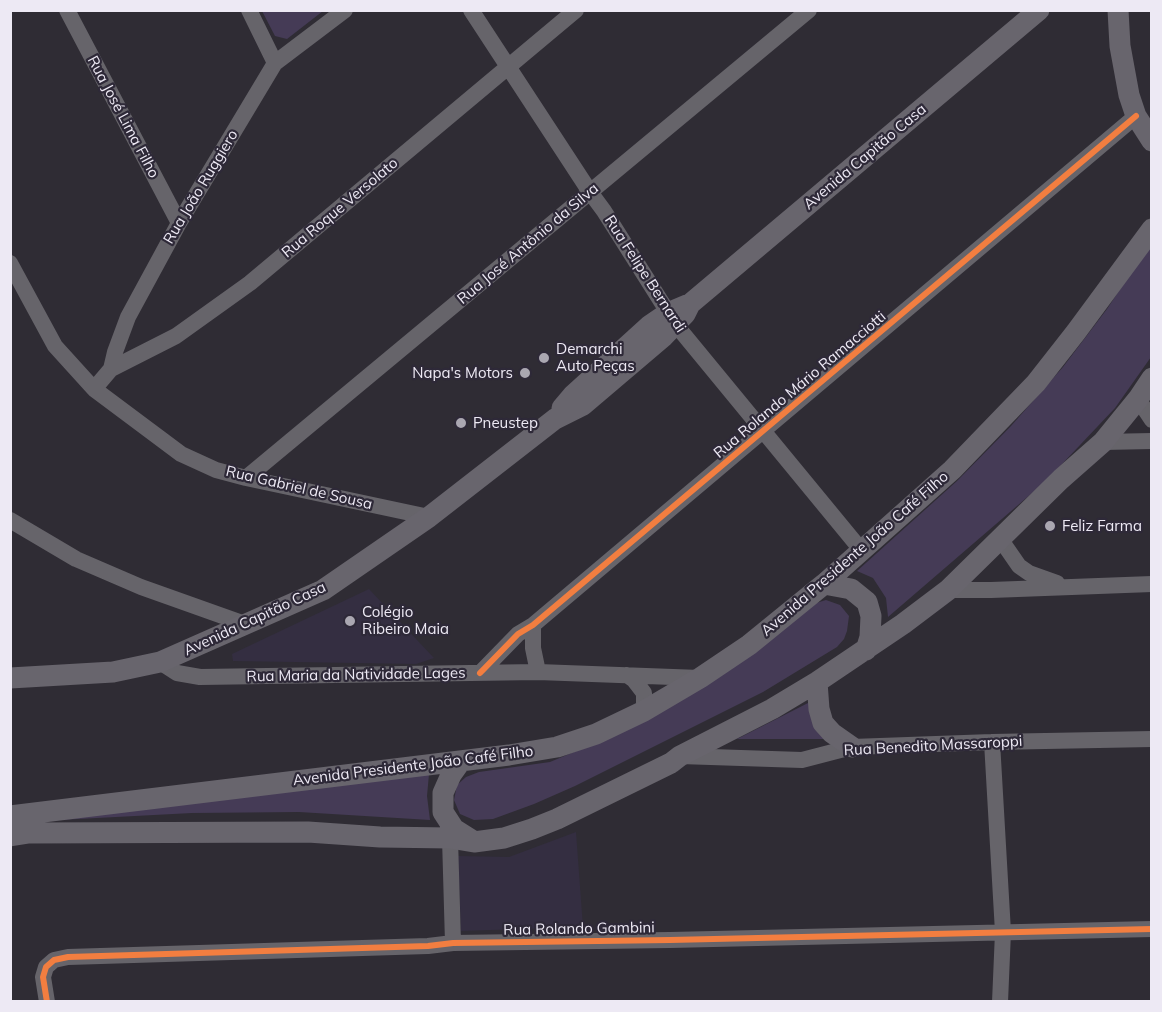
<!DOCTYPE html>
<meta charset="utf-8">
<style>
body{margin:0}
#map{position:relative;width:1162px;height:1012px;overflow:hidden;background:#2f2c34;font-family:Mulish,sans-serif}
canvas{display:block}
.frame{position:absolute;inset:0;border:12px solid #ede9f4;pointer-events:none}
</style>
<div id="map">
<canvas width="1162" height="1012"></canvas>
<div class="frame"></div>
</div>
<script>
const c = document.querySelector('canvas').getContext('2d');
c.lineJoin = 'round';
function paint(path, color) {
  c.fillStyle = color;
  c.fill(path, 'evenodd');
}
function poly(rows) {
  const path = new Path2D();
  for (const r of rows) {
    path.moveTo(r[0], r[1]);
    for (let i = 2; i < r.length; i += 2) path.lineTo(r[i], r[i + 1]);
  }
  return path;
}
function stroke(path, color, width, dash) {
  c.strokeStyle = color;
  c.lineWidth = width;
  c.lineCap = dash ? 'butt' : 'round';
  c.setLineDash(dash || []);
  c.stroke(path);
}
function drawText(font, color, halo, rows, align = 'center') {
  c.font = font + ' Mulish,sans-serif';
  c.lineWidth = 4.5;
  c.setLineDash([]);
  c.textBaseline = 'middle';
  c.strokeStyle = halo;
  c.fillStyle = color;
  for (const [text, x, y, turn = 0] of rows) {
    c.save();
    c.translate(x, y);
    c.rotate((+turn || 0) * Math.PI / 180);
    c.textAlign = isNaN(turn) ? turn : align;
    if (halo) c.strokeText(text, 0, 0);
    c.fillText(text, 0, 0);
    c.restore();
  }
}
paint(poly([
 [369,589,434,658,416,664,233,661,232,654],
 [576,832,583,927,461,931,458,856,509,857]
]), '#342e41');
paint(poly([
 [262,11,323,11,287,39,275,36],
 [1151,242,1151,357,1115,408,1046,481,888,617,886,598,873,578,857,571,957,481,1011,426,1063,367,1107,309],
 [826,600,840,605,849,616,847,631,844,639,837,647,763,692,575,786,534,804,493,819,474,820,460,814,454,800,457,785,466,777,479,772,550,762,629,729,813,604],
 [810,702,825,739,737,739],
 [429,774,427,796,430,820,299,812,192,813,21,822]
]), '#453b56');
stroke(poly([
 [67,10,179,223],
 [249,10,275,63],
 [471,10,590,192,604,211,676,325,862,551],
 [10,263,55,346,94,389,181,454,216,470,246,478,429,517],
 [111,369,115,352,128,317,179,223,275,63,345,10],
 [94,389,111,369,176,336,250,283,576,10],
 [1138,399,1152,420],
 [1103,442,1152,441],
 [246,478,809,10],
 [10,520,76,559,141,587,245,624],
 [1001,540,1019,566,1029,573,1057,583],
 [948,590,991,590,1152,584],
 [533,625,533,648,538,672],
 [160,662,177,673,200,677,538,672,700,678],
 [480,673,518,634,533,625,1136,116],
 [627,675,634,680,644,693,644,711],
 [992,742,1003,932,1000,1002],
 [680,756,802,760,852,747,992,742,1152,739],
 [450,838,453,943],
 [47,1002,43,977,46,967,54,960,68,957,428,946,453,943,670,940,1152,929]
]), '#66646a', 16);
stroke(poly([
 [1118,10,1120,46,1129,95,1136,116,1152,141],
 [562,408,573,395,649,326,668,313,687,305],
 [824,584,851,589,867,602,871,616,870,637,866,650],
 [10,678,113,672,160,662,323,590,429,517,555,419,583,405,663,337,685,314,690,304,1039,10],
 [817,682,819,709,823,723,832,733,852,747],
 [461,761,451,775,443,793,443,812,454,829,473,841],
 [10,816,509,755,557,747,596,734,644,711,700,678,749,645,824,584,952,470,1036,383,1076,332,1152,229],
 [10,836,29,833,308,832,380,837,450,838,474,842,504,838,532,829,557,819,671,763,680,756,772,709,817,682,903,624,948,590,1061,479,1103,442,1138,399,1152,378]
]), '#68656d', 21);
stroke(poly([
 [480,673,518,634,533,625,1136,116],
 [47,1002,43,977,46,967,54,960,68,957,428,946,453,943,670,940,1152,929]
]), '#f27e40', 6);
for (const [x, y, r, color] of [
 [544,358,6,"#aaa7b1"],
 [525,373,6,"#aaa7b1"],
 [461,423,6,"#aaa7b1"],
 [1050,526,6,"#aaa7b1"],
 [350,621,6,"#aaa7b1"]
]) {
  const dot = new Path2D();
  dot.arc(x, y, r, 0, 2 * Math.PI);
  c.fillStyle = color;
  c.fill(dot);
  stroke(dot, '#2e2938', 2);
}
drawText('15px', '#ede9f4', '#2e2938', [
 ["Rua José Lima Filho",123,117,62],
 ["Avenida Capitão Casa",865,157,-40],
 ["Rua João Ruggiero",201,187,-59],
 ["Rua Roque Versolato",340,208,-40],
 ["Rua José Antônio da Silva",528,244,-40],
 ["Rua Felipe Bernardi",645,274,57],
 ["Rua Rolando Mário Ramacciotti",800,385,-40],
 ["Rua Gabriel de Sousa",299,488,13],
 ["Avenida Presidente João Café Filho",855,554,-41],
 ["Avenida Capitão Casa",255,619,-25],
 ["Rua Maria da Natividade Lages",356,675,-1],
 ["Rua Benedito Massaroppi",933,746,-3],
 ["Avenida Presidente João Café Filho",413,766,-7],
 ["Rua Rolando Gambini",579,929,-1]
]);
drawText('15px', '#ede9f4', '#2e2938', [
 ["Demarchi",556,349],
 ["Auto Peças",556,366],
 ["Napa's Motors",513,373,"right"],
 ["Pneustep",473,423],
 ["Feliz Farma",1062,526],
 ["Colégio",362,612],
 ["Ribeiro Maia",362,629]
], 'left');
</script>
